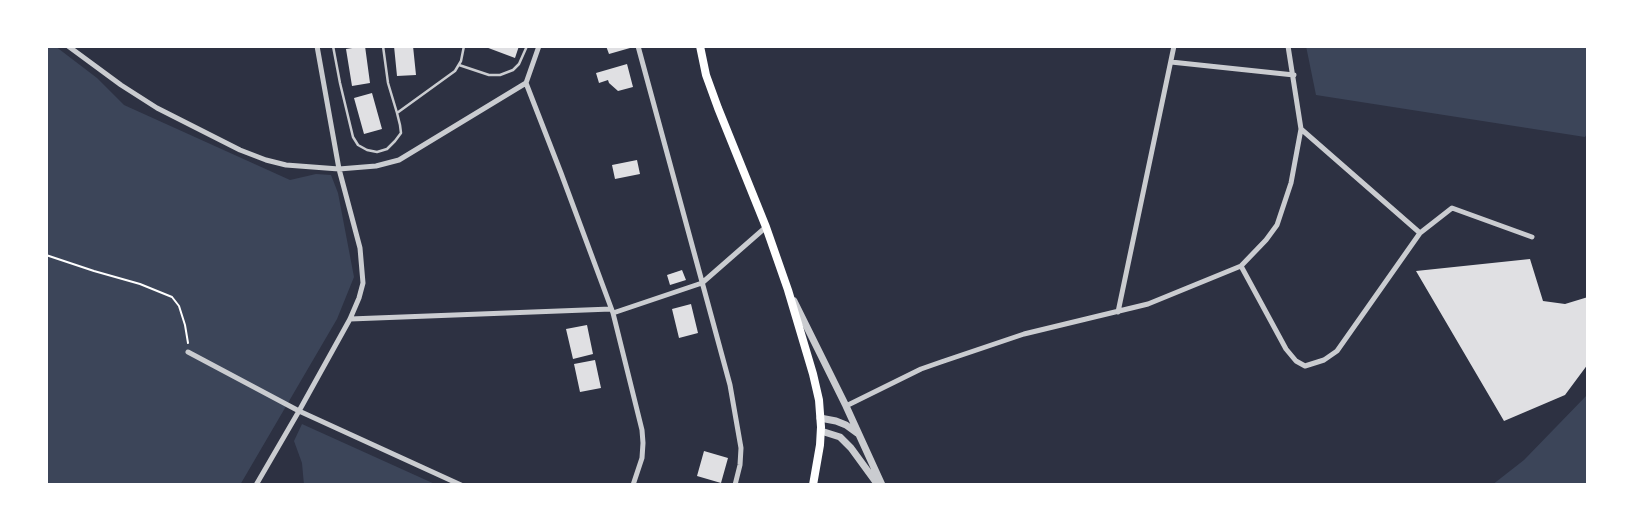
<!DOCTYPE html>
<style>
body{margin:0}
#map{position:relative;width:1634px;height:531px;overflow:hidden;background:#2d3142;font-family:Jost,sans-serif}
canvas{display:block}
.frame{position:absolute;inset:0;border:48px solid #fff;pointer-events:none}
</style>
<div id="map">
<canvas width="1634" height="531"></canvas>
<div class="frame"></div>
</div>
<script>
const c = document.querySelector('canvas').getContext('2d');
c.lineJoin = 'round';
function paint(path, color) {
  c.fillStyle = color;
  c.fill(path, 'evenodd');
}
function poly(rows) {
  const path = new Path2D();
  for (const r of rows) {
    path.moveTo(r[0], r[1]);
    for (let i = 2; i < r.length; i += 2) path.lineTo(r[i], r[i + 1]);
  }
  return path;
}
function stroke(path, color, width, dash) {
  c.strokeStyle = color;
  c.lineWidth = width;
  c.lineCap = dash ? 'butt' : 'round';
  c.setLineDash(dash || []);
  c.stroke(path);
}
paint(poly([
 [46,46,55,46,97,78,124,105,290,180,316,174,331,175,338,193,354,277,337,319,240,485,46,485],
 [1306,46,1588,46,1588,132,1585,137,1316,95],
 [1588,394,1588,485,1492,485,1524,460],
 [302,424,437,485,304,485,302,463,294,441]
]), '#3c4559');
paint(poly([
 [365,46,370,83,352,86,346,49],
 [394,46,413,46,416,75,397,76],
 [483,46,519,46,515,58],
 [606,46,629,46,630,48,609,54],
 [627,64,633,87,618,91,609,83,608,80,599,83,596,73],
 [372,93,382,129,364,134,354,98],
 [637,160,640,174,615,179,612,165],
 [1530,259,1543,301,1565,304,1588,297,1588,364,1565,395,1504,421,1416,271],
 [682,270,686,280,670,285,667,275],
 [691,304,698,333,679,338,672,309],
 [587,325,593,354,573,359,566,329],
 [595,360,601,388,580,392,574,364],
 [704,451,728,458,721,483,697,476]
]), '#e0e0e3');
stroke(poly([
 [46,255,94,271,140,284,172,297,179,306,185,325,188,343]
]), '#fff', 2);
stroke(poly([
 [333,46,340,83,353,137,358,145,367,150,377,152,387,149,395,141,401,133,400,125,397,113],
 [383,46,388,83,397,113,455,71,461,61,464,46],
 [459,65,489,75,500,75,513,70,519,64,527,46]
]), '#caccd0', 2.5);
stroke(poly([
 [68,46,121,85,157,108,240,150,266,160,286,165,339,169,376,166,399,160,526,83,539,46],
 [317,46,339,169,360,248,363,283,359,298,350,319,299,411,461,485],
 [638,46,730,385,741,448,740,465,735,485],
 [1171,62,1294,75],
 [526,83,561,173,613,313,642,430,643,443,642,458,633,485],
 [1301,129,1420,233],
 [1241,266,1286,349,1296,361,1305,366,1324,360,1337,351,1420,233,1452,208,1532,237],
 [1118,312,1174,46],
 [613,313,702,283,766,227],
 [350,319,611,309],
 [188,352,299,411,256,485],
 [846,406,921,369,941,362,1024,334,1148,304,1241,266,1266,240,1277,225,1291,183,1301,129,1288,46]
]), '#caccd0', 5);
stroke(poly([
 [794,301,846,406,882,485],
 [820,418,836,421,846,425,857,433],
 [821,431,840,437,851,448,878,485]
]), '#caccd0', 7);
stroke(poly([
 [700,46,706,75,718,108,766,227,788,290,813,374,819,400,821,427,820,445,813,485]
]), '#fff', 8);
</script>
